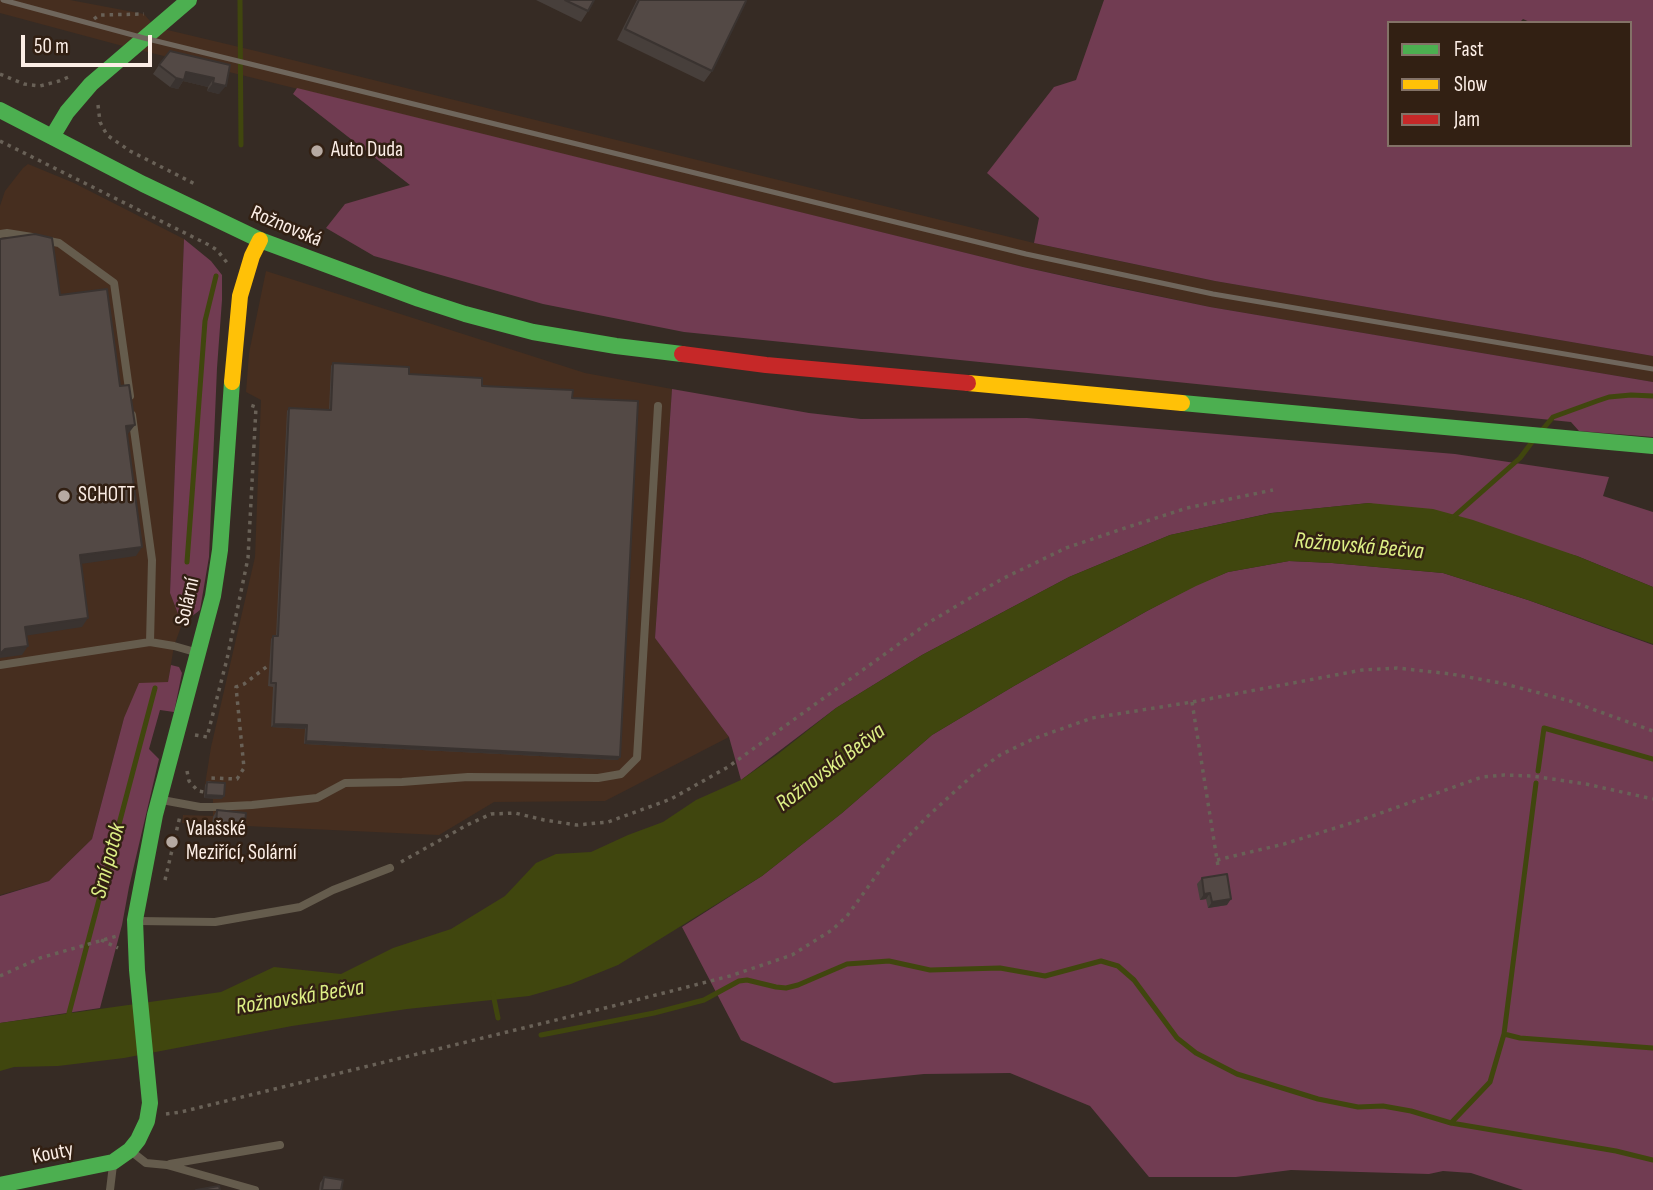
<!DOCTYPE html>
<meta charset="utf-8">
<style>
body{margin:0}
#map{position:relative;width:1653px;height:1190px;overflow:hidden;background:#362b24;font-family:"Sofia Sans Condensed",sans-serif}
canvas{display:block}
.legend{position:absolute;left:1387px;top:21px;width:245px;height:126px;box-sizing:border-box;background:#322013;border:2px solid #837267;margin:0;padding:9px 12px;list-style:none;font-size:21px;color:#fceee6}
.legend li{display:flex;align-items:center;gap:14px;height:35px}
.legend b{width:35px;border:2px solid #837267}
.scale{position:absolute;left:21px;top:35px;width:131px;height:32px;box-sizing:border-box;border:4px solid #fceee6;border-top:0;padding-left:9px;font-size:21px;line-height:24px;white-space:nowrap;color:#fceee6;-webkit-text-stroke:5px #322013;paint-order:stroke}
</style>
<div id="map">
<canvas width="1653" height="1190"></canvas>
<ul class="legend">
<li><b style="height:9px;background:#4caf50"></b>Fast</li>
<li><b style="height:9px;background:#ffc107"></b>Slow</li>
<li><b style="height:9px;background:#c62828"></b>Jam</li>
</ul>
<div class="scale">50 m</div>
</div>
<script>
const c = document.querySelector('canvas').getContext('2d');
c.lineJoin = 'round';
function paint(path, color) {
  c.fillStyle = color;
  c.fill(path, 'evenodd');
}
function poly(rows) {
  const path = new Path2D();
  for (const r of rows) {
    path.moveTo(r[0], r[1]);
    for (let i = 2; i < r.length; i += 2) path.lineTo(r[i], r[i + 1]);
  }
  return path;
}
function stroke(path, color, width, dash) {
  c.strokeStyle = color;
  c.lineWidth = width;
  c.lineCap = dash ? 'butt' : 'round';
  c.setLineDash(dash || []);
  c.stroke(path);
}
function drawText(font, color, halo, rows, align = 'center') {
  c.font = font + ' "Sofia Sans Condensed",sans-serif';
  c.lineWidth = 5;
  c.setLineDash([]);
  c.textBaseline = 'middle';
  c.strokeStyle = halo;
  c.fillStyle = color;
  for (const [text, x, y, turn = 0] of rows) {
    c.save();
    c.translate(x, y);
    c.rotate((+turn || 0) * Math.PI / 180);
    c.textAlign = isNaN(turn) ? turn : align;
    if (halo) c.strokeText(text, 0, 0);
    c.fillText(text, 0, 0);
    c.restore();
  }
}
paint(poly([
 [0,0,70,0,144,14,155,27,256,51,1034,243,1114,260,1215,281,1653,356,1653,382,1210,307,1023,267,119,45,0,13],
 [28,164,74,183,184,239,170,593,182,624,174,646,168,682,124,718,92,839,49,881,0,895,0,206,5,191,23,168],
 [266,271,585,373,672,389,655,638,729,737,605,801,494,802,439,835,182,823,183,815,213,816,213,799,222,799,223,786,205,785,211,747,255,557,261,400,246,392,249,353]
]), '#462e1f');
paint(poly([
 [1104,0,1653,0,1653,356,1215,281,1034,243,1039,218,987,173,1054,87,1076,80],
 [1523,19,1532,23,1630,23,1630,145,1389,145,1389,23,1519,23],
 [297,88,1023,267,1109,286,1210,307,1653,382,1653,437,1579,431,1571,422,684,332,543,304,374,256,326,228,345,204,410,185,293,94],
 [184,239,211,261,222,275,222,300,217,368,209,557,200,610,182,624,170,593],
 [672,389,809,413,861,419,1027,418,1455,454,1609,477,1603,496,1653,512,1653,587,1577,556,1369,503,1271,513,1170,535,1069,577,922,655,836,708,741,780,729,737,655,638],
 [1289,561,1332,563,1443,573,1528,600,1653,645,1653,1190,1523,1190,1471,1173,1443,1171,1429,1174,1291,1170,1236,1177,1149,1177,1090,1106,1010,1073,924,1074,834,1083,741,1040,682,927,762,876,842,813,932,735,1014,686,1147,611,1196,585,1228,572],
 [171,665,179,667,182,673,174,712,160,710,149,749,159,759,129,887,122,925,100,1008,0,1023,0,896,49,881,92,839,124,718,139,683,168,682]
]), '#713c52');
paint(poly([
 [1369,503,1433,509,1473,520,1577,556,1653,587,1653,644,1528,600,1443,573,1332,563,1289,561,1228,572,1196,586,1147,611,1014,686,932,735,842,813,762,876,618,965,571,984,529,996,407,1009,292,1026,124,1058,58,1066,14,1067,0,1071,0,1023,221,992,274,967,341,974,393,948,451,929,505,896,536,863,556,854,591,852,628,835,663,822,696,800,741,780,778,754,836,708,922,655,1069,577,1170,535,1272,513]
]), '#40460e');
stroke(poly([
 [240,0,241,145],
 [1543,429,1553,417,1597,401,1609,397,1631,395,1653,396],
 [1450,520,1520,458,1532,442],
 [187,562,205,321,216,276],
 [1538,771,1544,728,1653,759],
 [493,994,498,1018],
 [68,1017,155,688],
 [1504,1034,1520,1038,1653,1048],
 [541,1035,654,1013,704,1000,739,981,747,980,776,987,786,988,798,985,847,964,889,961,930,970,1000,968,1045,976,1101,961,1118,966,1134,980,1177,1038,1196,1053,1237,1074,1318,1099,1358,1107,1383,1106,1411,1111,1451,1123,1616,1151,1653,1160],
 [1451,1123,1490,1082,1504,1034,1536,783]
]), '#40460e', 5);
stroke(poly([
 [94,19,99,15,144,14],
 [0,74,24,84,40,86,59,81,71,76],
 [98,105,100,122,107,135,130,151,195,184],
 [0,141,209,245,217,250,228,264],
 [1192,702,1218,866],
 [195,735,207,737,227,659,248,558,256,407,247,404],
 [187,771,189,781,198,791,204,792],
 [209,785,210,778,237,779,244,768,236,687,244,684,269,665],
 [1217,860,1284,844,1364,819,1482,777,1504,775,1532,776,1586,784,1653,799],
 [401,862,467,825,491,814,515,813,544,820,577,825,608,822,671,799,728,767,928,623,1002,579,1066,548,1125,528,1187,508,1273,490],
 [165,880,180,816],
 [101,940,118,948],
 [0,976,40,958,117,936],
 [166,1114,181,1112,609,1007,730,976,792,955,832,930,847,916,894,851,928,816,974,774,1000,755,1033,739,1092,718,1192,702,1362,670,1397,668,1451,674,1501,683,1570,701,1653,731]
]), '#696157', 3.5, [3.5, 5]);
stroke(poly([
 [0,234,7,233,32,237],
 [44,240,59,243,114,283,130,396],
 [132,415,152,560,150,642],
 [0,665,150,642,174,646,195,652],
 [162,800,200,807,213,807,252,805,317,798,345,783,402,782,468,777,598,778,621,774,637,758,658,406],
 [138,921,215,922,300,907,333,890,390,868],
 [132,1152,146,1163,167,1165,255,1190],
 [170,1164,280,1145],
 [110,1190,113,1165]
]), '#655c4d', 8);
stroke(poly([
 [0,110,143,184,260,240,419,299,465,314,533,332,616,346,682,354],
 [52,137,67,112,91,84,189,0],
 [1182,403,1653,446],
 [0,1185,113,1162,130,1150,138,1140,147,1121,150,1103,137,970,135,920,155,815,213,596,220,550,232,382]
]), '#4caf50', 16);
stroke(poly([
 [232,382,240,296,252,256,260,240],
 [968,383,1182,403]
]), '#ffc107', 16);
stroke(poly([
 [682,354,766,365,968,383]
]), '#c62828', 16);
stroke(poly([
 [3,0,144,38,1026,254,1213,294,1653,369]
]), '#6f665c', 5);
paint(poly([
 [536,0,594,0,588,11,581,22],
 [637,0,745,0,712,71,704,82,617,40],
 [159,65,230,65,219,94,207,91,208,87,183,81,178,89,170,87,153,74],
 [333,363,572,398,618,760,304,744,305,729,271,727,273,687,268,686,271,639,273,636,276,636,287,411,289,408,329,410,331,366],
 [207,782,222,799,204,798,205,785],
 [217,810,244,829,240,836,211,832,213,817],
 [1202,878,1227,905,1208,908,1206,899,1200,900,1197,884],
 [324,1177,341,1190,319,1190,320,1183]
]), '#473f3b');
paint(poly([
 [186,72,214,78,208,87,183,81,178,89,170,87,176,78],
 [213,83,226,86,219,94,207,91],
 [135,425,128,434,119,435,126,426],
 [142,547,136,556,74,565,80,555],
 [88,618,82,627,18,637,25,627],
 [28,646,22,655,0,658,0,654,5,649],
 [274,724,307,725,305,729,271,727],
 [306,741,620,757,618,760,304,744],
 [206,795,224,796,222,799,204,798],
 [216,826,244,829,240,836,211,832],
 [1210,893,1206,899,1200,900,1204,894],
 [1231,899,1227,905,1208,908,1212,902]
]), '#3a3330');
const building = poly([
 [565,0,594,0,588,11,565,0],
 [639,0,745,0,746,1,712,71,625,29,639,0],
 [170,51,230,65,226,86,213,83,214,78,186,72,184,80,176,78,159,65,170,51],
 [35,234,52,238,60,295,107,289,120,386,129,385,135,425,126,426,142,547,80,555,88,618,25,627,28,646,5,649,0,654,0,239,35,234],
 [333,363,409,367,409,374,482,378,482,386,573,390,572,398,638,401,620,757,306,741,307,725,274,724,276,683,271,683,272,662,273,636,278,636,289,408,331,410,333,363],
 [207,782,225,783,224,796,206,795,207,782],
 [217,810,246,813,244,829,216,826,217,810],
 [1227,874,1231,899,1212,902,1210,893,1204,894,1202,878,1227,874],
 [324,1177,343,1180,341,1190,322,1190,324,1177],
 [219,1186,220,1190,196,1190,219,1186]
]);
paint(building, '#534945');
stroke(building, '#3a3330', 2);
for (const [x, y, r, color] of [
 [317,151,7,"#b7aaa2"],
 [64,496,7,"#b7aaa2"],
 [172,842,7,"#b7aaa2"]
]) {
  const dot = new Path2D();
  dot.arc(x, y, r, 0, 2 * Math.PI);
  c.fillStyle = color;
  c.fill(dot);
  stroke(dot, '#322013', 2.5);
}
drawText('21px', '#fceee6', '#322013', [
 ["Auto Duda",331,151],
 ["SCHOTT",78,496],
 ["Valašské",186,830],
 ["Meziřící, Solární",186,854]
], 'left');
drawText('21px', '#fceee6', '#322013', [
 ["Rožnovská",286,227,23],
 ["Solární",188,602,-77],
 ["Kouty",53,1154,-11]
]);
drawText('italic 23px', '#ddef85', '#322013', [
 ["Rožnovská Bečva",1359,547,5],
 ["Rožnovská Bečva",831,768,-37],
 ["Srní potok",109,861,-75],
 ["Rožnovská Bečva",300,998,-9]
]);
</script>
